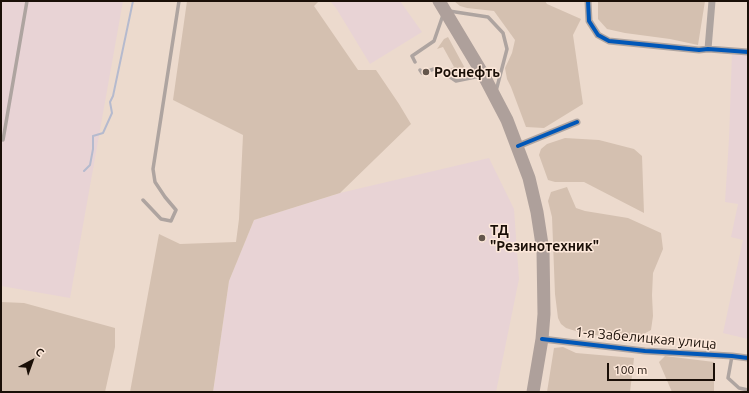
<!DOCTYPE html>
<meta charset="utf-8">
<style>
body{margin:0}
#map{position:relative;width:749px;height:393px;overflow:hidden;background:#ecdacd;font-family:Ubuntu,sans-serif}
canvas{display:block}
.frame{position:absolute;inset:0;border:2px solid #1a0f07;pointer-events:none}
.north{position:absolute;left:12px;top:341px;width:40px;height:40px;-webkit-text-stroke:3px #fde8da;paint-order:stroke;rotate:41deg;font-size:11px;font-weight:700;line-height:16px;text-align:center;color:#1a0f07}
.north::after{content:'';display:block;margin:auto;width:14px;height:18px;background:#1a0f07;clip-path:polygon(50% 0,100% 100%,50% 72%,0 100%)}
.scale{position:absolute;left:607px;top:363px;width:108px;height:18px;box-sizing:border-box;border:2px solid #1a0f07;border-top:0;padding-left:5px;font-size:12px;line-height:14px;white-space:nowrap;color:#1a0f07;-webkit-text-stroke:3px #fde8da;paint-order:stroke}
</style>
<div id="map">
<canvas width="749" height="393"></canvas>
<div class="frame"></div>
<div class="north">С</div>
<div class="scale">100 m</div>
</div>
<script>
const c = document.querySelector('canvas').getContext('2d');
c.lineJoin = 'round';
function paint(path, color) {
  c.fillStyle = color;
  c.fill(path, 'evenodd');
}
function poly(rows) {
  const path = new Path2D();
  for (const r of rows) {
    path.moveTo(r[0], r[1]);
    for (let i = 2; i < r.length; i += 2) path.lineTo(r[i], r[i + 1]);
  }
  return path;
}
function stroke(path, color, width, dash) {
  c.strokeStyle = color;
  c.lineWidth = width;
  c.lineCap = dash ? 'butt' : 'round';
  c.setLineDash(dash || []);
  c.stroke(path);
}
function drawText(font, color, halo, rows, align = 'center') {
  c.font = font + ' Ubuntu,sans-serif';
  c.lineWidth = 3;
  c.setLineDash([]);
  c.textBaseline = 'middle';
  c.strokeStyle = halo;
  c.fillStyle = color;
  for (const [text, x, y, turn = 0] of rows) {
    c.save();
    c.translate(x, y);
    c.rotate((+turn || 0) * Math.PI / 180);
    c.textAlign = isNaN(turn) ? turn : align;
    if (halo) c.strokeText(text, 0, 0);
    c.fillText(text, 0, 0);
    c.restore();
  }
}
paint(poly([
 [1,1,123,1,70,298,1,286],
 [330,1,400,1,422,32,370,64,336,8],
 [732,52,748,54,748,339,723,333,743,240,731,237,738,204,725,202,729,139],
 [489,158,514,209,519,279,496,392,213,392,229,281,254,220,340,193]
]), '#e8d3d5');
paint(poly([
 [187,1,319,1,314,6,358,70,376,70,399,104,411,124,340,193,254,220,229,281,213,392,130,392,159,234,180,244,236,242,239,219,243,135,173,100],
 [454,1,545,1,547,4,581,19,573,35,583,104,544,128,526,127,511,87,507,79,505,68,512,53,515,40,494,11,467,8,460,6],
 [598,1,705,1,698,45,670,39,625,33,607,29,598,19],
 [448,37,467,72,466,75,457,77,452,75,448,70,454,67,443,47,437,49,444,39],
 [565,138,599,140,634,149,642,156,644,213,584,182,555,182,548,180,539,155,541,149,547,144],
 [567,187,576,208,585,211,628,218,661,233,663,249,653,273,652,295,653,316,651,330,638,337,615,338,582,333,566,328,561,324,558,318,555,294,552,217,548,201,551,192],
 [1,302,24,303,115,328,115,347,105,392,1,392],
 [563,347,576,353,634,358,630,392,547,392,554,348],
 [665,356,714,362,714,392,672,392,659,362]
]), '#d4c0b0');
stroke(poly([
 [84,171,90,165,93,149,93,136,103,133,112,113,110,102,113,96,133,1]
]), '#b5bace', 2);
stroke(poly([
 [449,11,488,17,503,33,507,49,496,91],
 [415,62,412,56,434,41,443,15],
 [420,70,422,73,437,68,456,81,480,76],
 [3,140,27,1],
 [143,200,161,219,171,221,176,210,165,197,155,182,153,169,179,1],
 [732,356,728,378,739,388,748,390]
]), '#aea4a0', 3.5);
stroke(poly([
 [588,1,589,21,598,35,609,41,699,50,708,49,748,52],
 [708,49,712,1],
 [518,146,577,122],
 [542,339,645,351,732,356,748,358]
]), '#aea4a0', 7);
stroke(poly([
 [439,1,484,76,507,120,529,178,537,212,543,251,544,314,542,339,533,392]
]), '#aea09b', 13);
stroke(poly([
 [588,1,589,21,598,35,609,41,699,50,708,49,748,52],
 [518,146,577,122],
 [542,339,645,351,732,356,748,358]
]), '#0057b8', 4);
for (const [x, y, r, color] of [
 [426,72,4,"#64564c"],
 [482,238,4,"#64564c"]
]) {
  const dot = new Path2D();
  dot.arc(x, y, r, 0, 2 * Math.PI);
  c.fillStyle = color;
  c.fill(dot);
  stroke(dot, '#fde8da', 1.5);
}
drawText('bold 14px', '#1a0f07', '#fde8da', [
 ["Роснефть",434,72],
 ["ТД",490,230],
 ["\"Резинотехник\"",490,246]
], 'left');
drawText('14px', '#1a0f07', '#fde8da', [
 ["1-я Забелицкая улица",646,338,5]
]);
</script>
